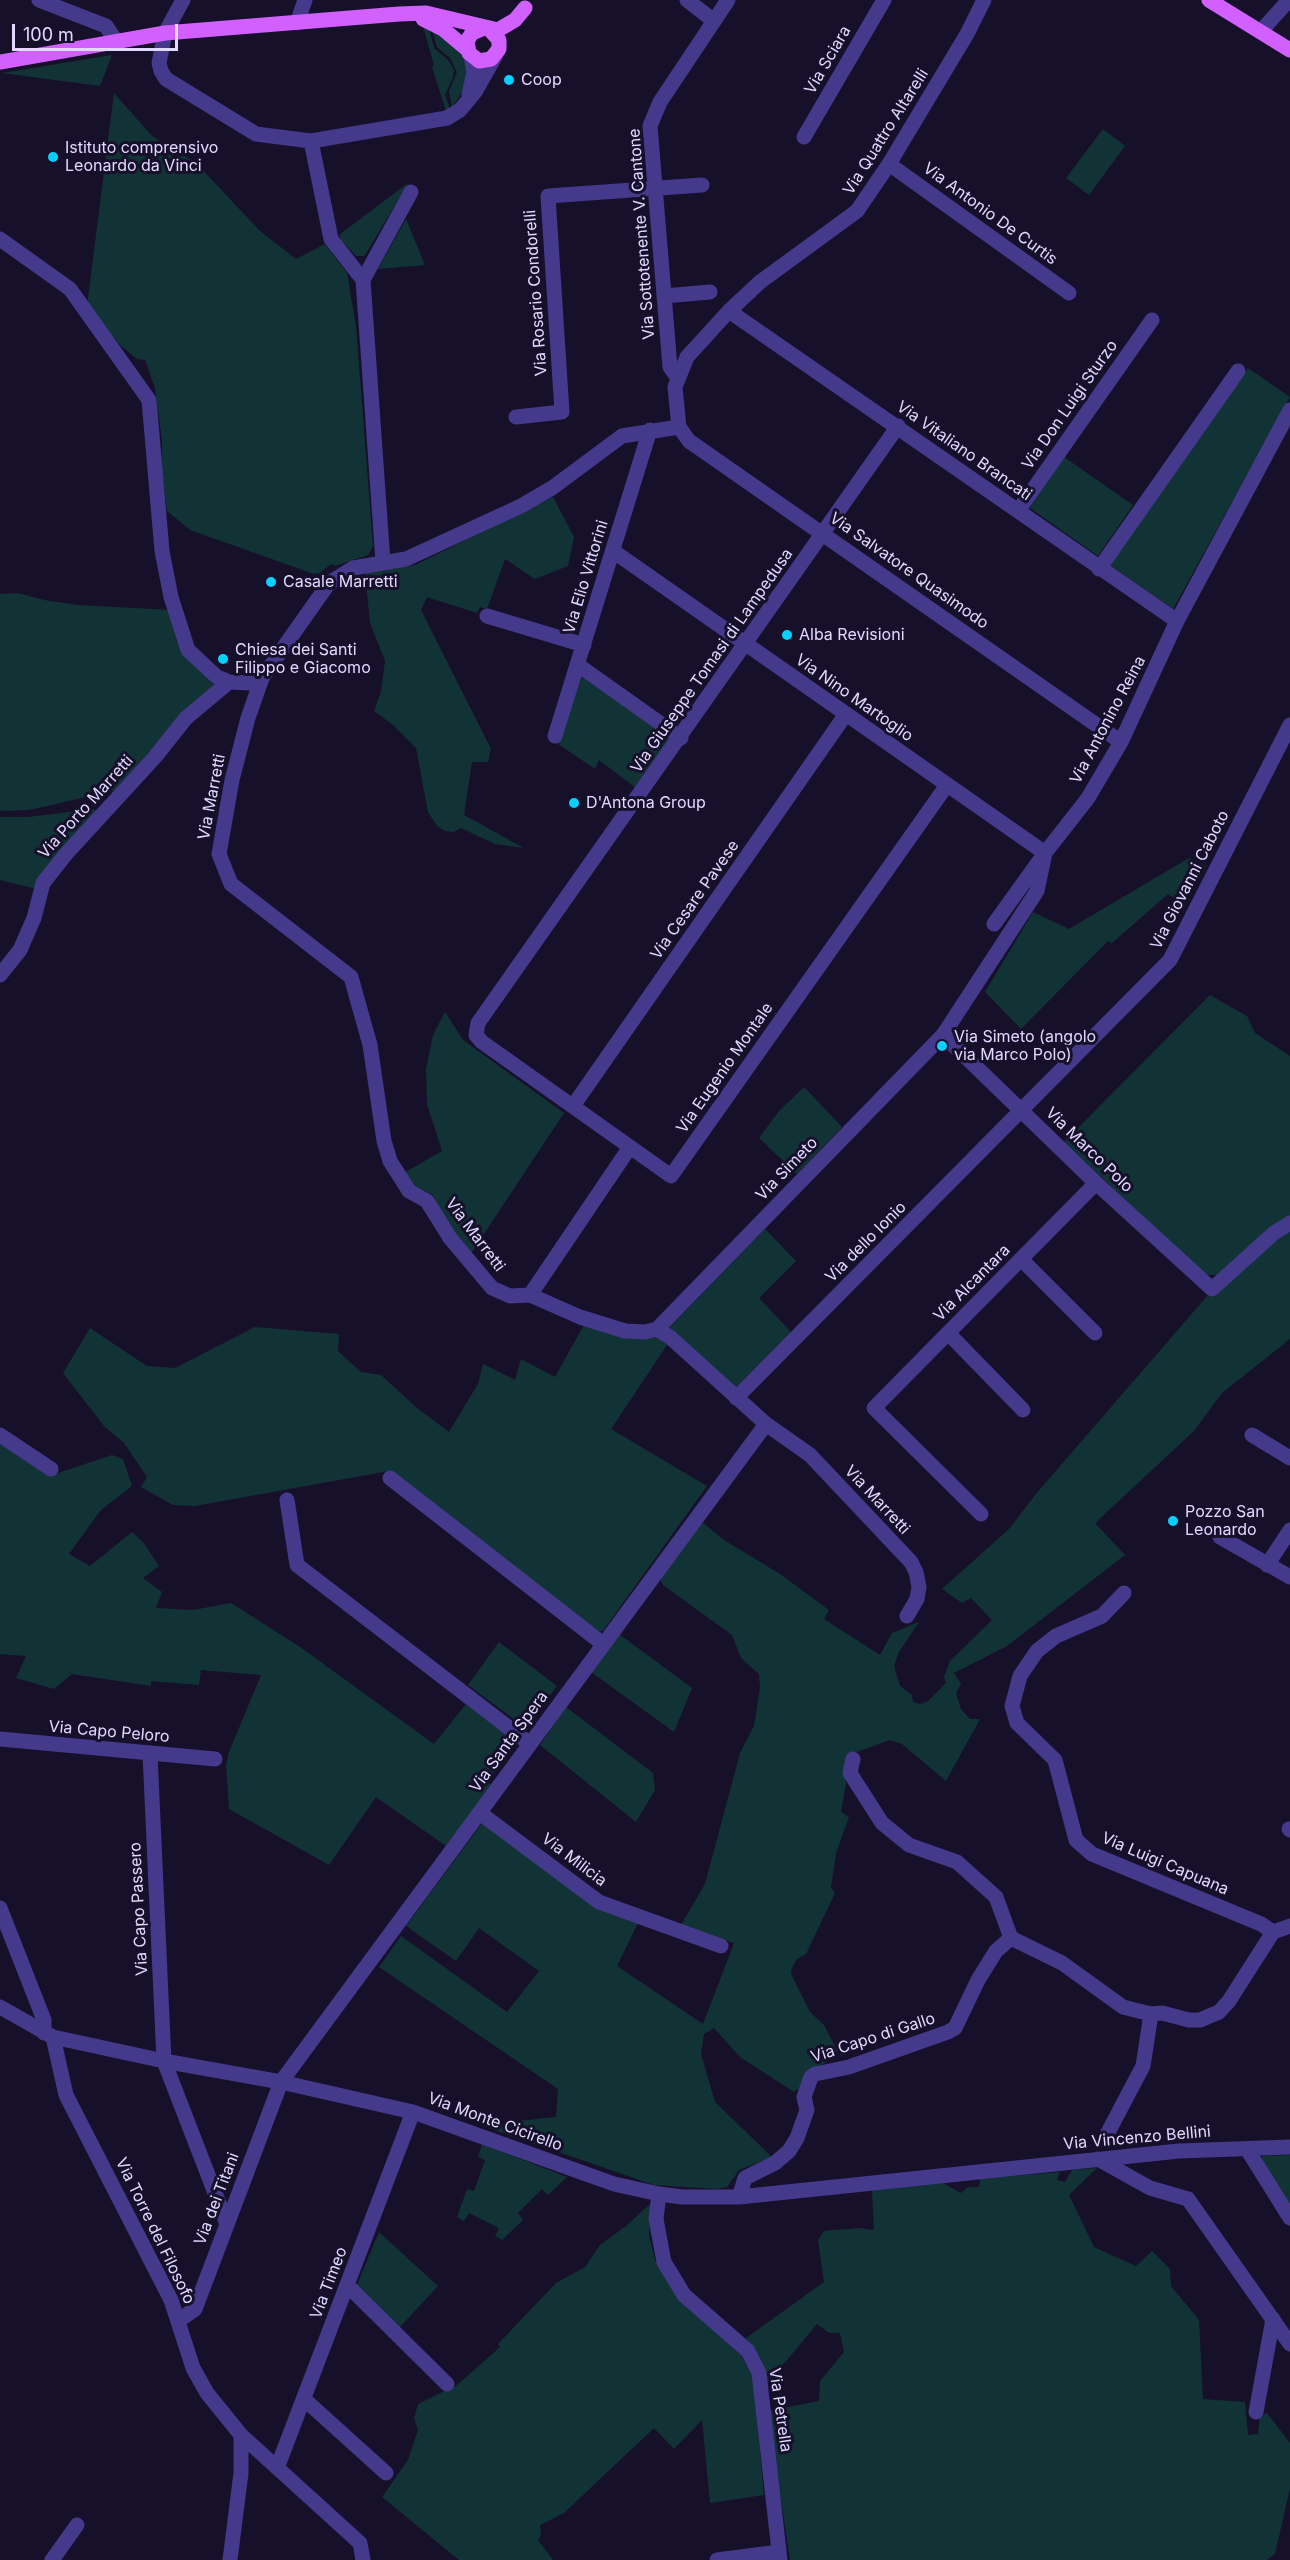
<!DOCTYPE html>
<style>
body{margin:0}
#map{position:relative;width:1290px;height:2560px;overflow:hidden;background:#17102b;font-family:Inter,sans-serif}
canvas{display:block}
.scale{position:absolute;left:12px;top:24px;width:166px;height:27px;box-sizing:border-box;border:3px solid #e1d9ff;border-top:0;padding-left:8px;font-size:18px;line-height:21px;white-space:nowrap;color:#e1d9ff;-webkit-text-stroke:4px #17102b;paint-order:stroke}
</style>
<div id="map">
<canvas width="1290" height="2560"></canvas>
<div class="scale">100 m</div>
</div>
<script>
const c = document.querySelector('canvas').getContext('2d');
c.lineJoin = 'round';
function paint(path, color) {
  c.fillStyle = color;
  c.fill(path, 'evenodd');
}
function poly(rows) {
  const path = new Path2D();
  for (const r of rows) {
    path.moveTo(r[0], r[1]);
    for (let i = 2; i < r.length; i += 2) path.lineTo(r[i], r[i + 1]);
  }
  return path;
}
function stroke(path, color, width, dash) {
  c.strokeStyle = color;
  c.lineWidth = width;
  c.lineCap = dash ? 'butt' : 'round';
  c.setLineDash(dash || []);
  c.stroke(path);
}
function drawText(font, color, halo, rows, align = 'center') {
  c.font = font + ' Inter,sans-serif';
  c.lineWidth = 6;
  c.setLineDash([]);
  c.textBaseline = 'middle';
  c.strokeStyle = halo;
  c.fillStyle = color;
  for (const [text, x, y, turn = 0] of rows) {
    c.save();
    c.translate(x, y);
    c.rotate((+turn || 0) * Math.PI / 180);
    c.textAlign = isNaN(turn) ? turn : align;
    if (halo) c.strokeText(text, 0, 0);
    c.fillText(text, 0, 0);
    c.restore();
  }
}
paint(poly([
 [423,26,429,28,434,48,449,61,454,70,453,77,445,95,450,109,446,111,432,67,434,65],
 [432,30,461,51,468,63,466,87,452,107,449,91,457,72,450,58,437,47],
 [112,55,100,86,2,73],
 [114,93,152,136,196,163,260,231,296,259,325,244,347,273,356,326,373,546,368,555,335,566,331,564,320,573,314,574,190,530,167,511,162,472,162,440,155,388,145,360,137,359,120,345,87,306],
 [1103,129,1125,146,1089,195,1066,178],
 [408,183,367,252,364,256,356,256,342,241,339,235],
 [406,219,425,265,378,269],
 [1248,368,1290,397,1173,609,1110,565],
 [1064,457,1133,505,1098,556,1030,508],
 [553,497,574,537,568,566,535,579,505,559,487,609,480,607,477,613,427,597,421,610,491,749,488,762,472,762,464,815,524,848,495,844,461,828,454,832,445,831,437,826,428,812,416,748,393,725,374,711,381,691,385,661,370,623,365,573,415,565],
 [18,593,44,600,78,605,172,610,177,642,181,649,215,686,121,789,29,810,0,811,0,594],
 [580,676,668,736,669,741,636,788,599,760,595,769,558,744],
 [94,809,97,811,37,889,0,880,0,817,28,817],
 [1189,858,1206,866,1184,905,1168,894,1112,943,1108,941,1021,1029,985,992,1033,912,1069,929],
 [1210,995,1247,1016,1255,1033,1290,1056,1290,1217,1217,1275,1209,1275,1203,1273,1064,1142],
 [445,1012,463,1040,564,1113,470,1255,443,1217,433,1195,413,1185,402,1174,442,1151,427,1104,426,1069,433,1035],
 [804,1087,842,1127,797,1174,759,1138,779,1111],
 [1290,1228,1290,1339,1222,1393,1194,1431,1095,1523,1125,1555,1007,1646,954,1673,961,1684,956,1693,961,1709,970,1719,980,1719,946,1781,902,1744,890,1740,848,1755,843,1771,846,1783,841,1812,849,1817,836,1853,831,1888,835,1893,806,1954,796,1960,791,1970,792,1976,810,2012,824,2025,838,2052,831,2054,827,2062,807,2071,800,2088,794,2092,740,2057,714,2028,704,2034,701,2054,715,2102,772,2157,739,2170,727,2187,716,2189,654,2185,480,2125,556,2117,558,2089,379,1967,401,1936,507,2012,539,1971,479,1928,456,1961,406,1926,483,1822,638,1923,617,1966,703,2024,734,1943,681,1925,705,1884,740,1753,754,1726,760,1687,759,1674,741,1658,732,1635,663,1585,659,1578,702,1522,724,1540,780,1574,829,1610,824,1619,880,1655,892,1633,919,1622,899,1652,894,1666,900,1686,912,1695,913,1702,920,1704,928,1701,946,1683,944,1677,950,1661,992,1620,971,1598,962,1603,942,1589,1010,1528,1035,1495,1208,1295,1210,1297,1279,1235],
 [765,1229,796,1261,759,1298,791,1332,734,1389,669,1328],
 [585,1323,626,1335,659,1338,667,1345,611,1429,707,1486,603,1631,595,1632,389,1471,195,1506,173,1505,141,1487,147,1477,124,1443,104,1426,63,1373,90,1328,147,1366,175,1368,255,1327,339,1334,338,1351,361,1372,381,1375,417,1408,449,1432,478,1384,483,1364,515,1380,521,1359,555,1377],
 [0,1440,52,1475,112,1455,123,1459,132,1486,101,1510,69,1554,90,1566,132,1532,143,1542,159,1566,143,1578,162,1592,156,1608,193,1610,231,1603,300,1647,434,1744,466,1704,516,1742,487,1782,491,1785,446,1846,376,1797,329,1865,229,1809,226,1765,229,1752,261,1675,201,1670,199,1685,151,1681,151,1686,72,1674,54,1689,16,1678,26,1656,0,1654],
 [619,1634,692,1688,674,1732,591,1672],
 [499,1642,557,1686,526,1728,468,1685],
 [566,1707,653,1773,655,1790,636,1822,540,1745],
 [482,2144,567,2177,548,2195,542,2189,518,2213,523,2220,502,2240,495,2236,499,2228,469,2213,464,2221,457,2217,467,2189,474,2191,485,2160,478,2157],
 [1290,2155,1290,2211,1261,2159,1263,2156],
 [1097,2168,1069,2195,1094,2247,1136,2266,1152,2251,1170,2269,1171,2286,1199,2320,1203,2399,1245,2402,1248,2435,1258,2434,1260,2416,1267,2413,1290,2443,1290,2488,1275,2554,1267,2560,790,2560,768,2411,819,2401,820,2381,844,2352,840,2333,829,2333,817,2324,766,2385,762,2363,746,2338,824,2282,818,2240,824,2231,859,2228,874,2230,872,2190,941,2182,961,2193,968,2187,979,2187,980,2179,1060,2172,1057,2180,1065,2182,1072,2170],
 [651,2203,649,2235,655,2260,683,2302,741,2355,753,2377,764,2495,710,2503,702,2420,674,2449,654,2428,564,2513,540,2525,541,2535,538,2540,553,2560,459,2560,382,2497,408,2460,418,2430,414,2418,418,2404,457,2385,500,2347,498,2344,556,2283,585,2267,600,2245,626,2226],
 [379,2232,438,2286,399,2328,356,2287]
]), '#123335');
stroke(poly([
 [39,0,106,26,116,41],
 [183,0,165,33,159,63,161,71,166,79,256,134,311,141,447,118,460,110,475,92,496,55],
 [687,0,714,21],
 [984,0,967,34,889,164,857,211,760,282,729,311,687,357,675,387,679,427,689,441,1121,742],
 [297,23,305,0],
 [1261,31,1289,0],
 [469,95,474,72,471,56],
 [804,137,884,0],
 [311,141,331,239,363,280],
 [889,164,1069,293],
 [0,239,70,289,149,400,162,551,171,597,188,650,217,677,229,682,251,683,262,678],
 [664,296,710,292],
 [729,311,1177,621],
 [677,377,670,367,650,126,660,102,728,0],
 [516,417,562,412,548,196,702,185],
 [898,426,478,1023,476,1035,482,1042,671,1176,947,785],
 [679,427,622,436,552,488,521,506,406,559,353,568,329,583,262,678,248,718,232,780,219,854,231,884,351,977,370,1045,384,1141,390,1161,409,1191,427,1201,450,1238,492,1288,510,1296,530,1295,580,1317,625,1331,645,1332,657,1329,671,1338,766,1424,810,1455,911,1562,916,1572,919,1587,917,1599,907,1616],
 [1018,511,1152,320],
 [613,551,1045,853,994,924],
 [383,562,363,280,411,192],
 [1099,569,1238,371],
 [487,616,584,645],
 [578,665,681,738],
 [555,736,650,430],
 [0,975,20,950,34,918,43,883,66,854,155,757,186,718,229,682],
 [943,1035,1096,1183,1212,1289,1274,1233,1290,1223],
 [573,1106,846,714],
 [1021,1259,1095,1333],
 [530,1295,630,1147],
 [657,1329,943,1035,1037,891,1045,853,1088,798,1121,742,1177,621,1290,410],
 [948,1333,1023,1410],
 [736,1398,1170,960,1290,725],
 [0,1435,51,1469],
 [1252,1435,1290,1458],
 [390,1478,603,1644],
 [287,1500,297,1565,530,1744],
 [981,1514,874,1408,1096,1183],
 [1220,1537,1290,1577],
 [1267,1565,1290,1530],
 [1124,1593,1102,1616,1056,1636,1037,1651,1020,1676,1012,1706,1017,1723,1055,1760,1076,1840,1092,1854,1261,1924,1273,1932],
 [0,1739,215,1759],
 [150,1754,164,2061,227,2224],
 [853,1759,850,1773,882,1823,909,1845,957,1862,996,1897,1011,1938,1062,1963,1123,2007,1151,2014,1143,2066,1104,2140],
 [480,1813,599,1902,721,1946],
 [1289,1829,1290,1830],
 [0,1908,44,2020,44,2033],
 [0,2007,53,2037,164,2061,281,2082,413,2112,614,2184,659,2194,682,2197,739,2197,1179,2151,1290,2147],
 [1151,2014,1162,2013,1189,2020,1200,2020,1219,2012,1229,2001,1273,1932,1290,1926],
 [53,2037,66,2095,171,2300,193,2368,207,2393,241,2435,360,2543,363,2560],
 [1247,2149,1290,2218],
 [1098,2159,1150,2188,1188,2199,1290,2344],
 [659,2194,656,2219,664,2262,684,2295,748,2351,759,2373,780,2560],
 [739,2197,745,2178,775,2163,789,2151,797,2138,807,2110,804,2097,811,2077,815,2074,849,2067,948,2032,955,2028,978,1980,996,1951,1011,1938],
 [347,2285,447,2384],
 [178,2321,195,2309,281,2082,766,1424],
 [304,2399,386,2473],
 [1256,2412,1273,2319],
 [277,2468,413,2112],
 [52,2560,77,2525],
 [230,2560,241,2473,241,2435],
 [717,2560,779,2552]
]), '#44398b', 15);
stroke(poly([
 [1209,0,1290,50],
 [423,19,443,29,468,50],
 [484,28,472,33,467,41,469,53,479,61,491,59,499,49,499,40,490,30],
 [0,62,165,33,399,14,426,13,498,30,515,20,525,8]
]), '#d260ff', 15);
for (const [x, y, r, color] of [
 [509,80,6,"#05d0ff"],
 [53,157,6,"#05d0ff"],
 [271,582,6,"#05d0ff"],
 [787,635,6,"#05d0ff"],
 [223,659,6,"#05d0ff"],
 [574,803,6,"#05d0ff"],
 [942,1046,6,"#05d0ff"],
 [1173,1521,6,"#05d0ff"]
]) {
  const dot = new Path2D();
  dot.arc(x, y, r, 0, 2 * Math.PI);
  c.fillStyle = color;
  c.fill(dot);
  stroke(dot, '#17102b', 2);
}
drawText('16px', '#e1d9ff', '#17102b', [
 ["Via Sciara",828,60,-60],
 ["Via Quattro Altarelli",886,132,-58],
 ["Via Antonio De Curtis",990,214,36],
 ["Via Sottotenente V. Cantone",642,234,-94],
 ["Via Rosario Condorelli",536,293,-94],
 ["Via Don Luigi Sturzo",1070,405,-55],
 ["Via Vitaliano Brancati",964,451,35],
 ["Via Salvatore Quasimodo",909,571,35],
 ["Via Elio Vittorini",586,577,-73],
 ["Via Giuseppe Tomasi di Lampedusa",712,661,-55],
 ["Via Nino Martoglio",854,698,35],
 ["Via Antonino Reina",1108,720,-62],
 ["Via Marretti",212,797,-79],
 ["Via Porto Marretti",86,807,-48],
 ["Via Giovanni Caboto",1190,880,-63],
 ["Via Cesare Pavese",695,900,-55],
 ["Via Eugenio Montale",725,1068,-55],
 ["Via Marco Polo",1089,1150,44],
 ["Via Simeto",787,1169,-46],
 ["Via Marretti",475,1235,53],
 ["Via dello Ionio",866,1242,-45],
 ["Via Alcantara",972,1283,-45],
 ["Via Marretti",877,1500,47],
 ["Via Capo Peloro",109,1732,5],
 ["Via Santa Spera",509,1742,-54],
 ["Via Milicia",574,1860,37],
 ["Via Luigi Capuana",1165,1864,23],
 ["Via Capo Passero",139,1909,-93],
 ["Via Capo di Gallo",873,2038,-18],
 ["Via Monte Cicirello",495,2122,20],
 ["Via Vincenzo Bellini",1137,2138,-5],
 ["Via dei Titani",217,2199,-69],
 ["Via Torre del Filosofo",155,2231,64],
 ["Via Timeo",329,2283,-69],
 ["Via Petrella",780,2410,82]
]);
drawText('16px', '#e1d9ff', '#17102b', [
 ["Coop",521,80],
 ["Istituto comprensivo",65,148],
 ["Leonardo da Vinci",65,166],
 ["Casale Marretti",283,582],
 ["Alba Revisioni",799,635],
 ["Chiesa dei Santi",235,650],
 ["Filippo e Giacomo",235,668],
 ["D'Antona Group",586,803],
 ["Via Simeto (angolo",954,1037],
 ["via Marco Polo)",954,1055],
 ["Pozzo San",1185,1512],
 ["Leonardo",1185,1530]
], 'left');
</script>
